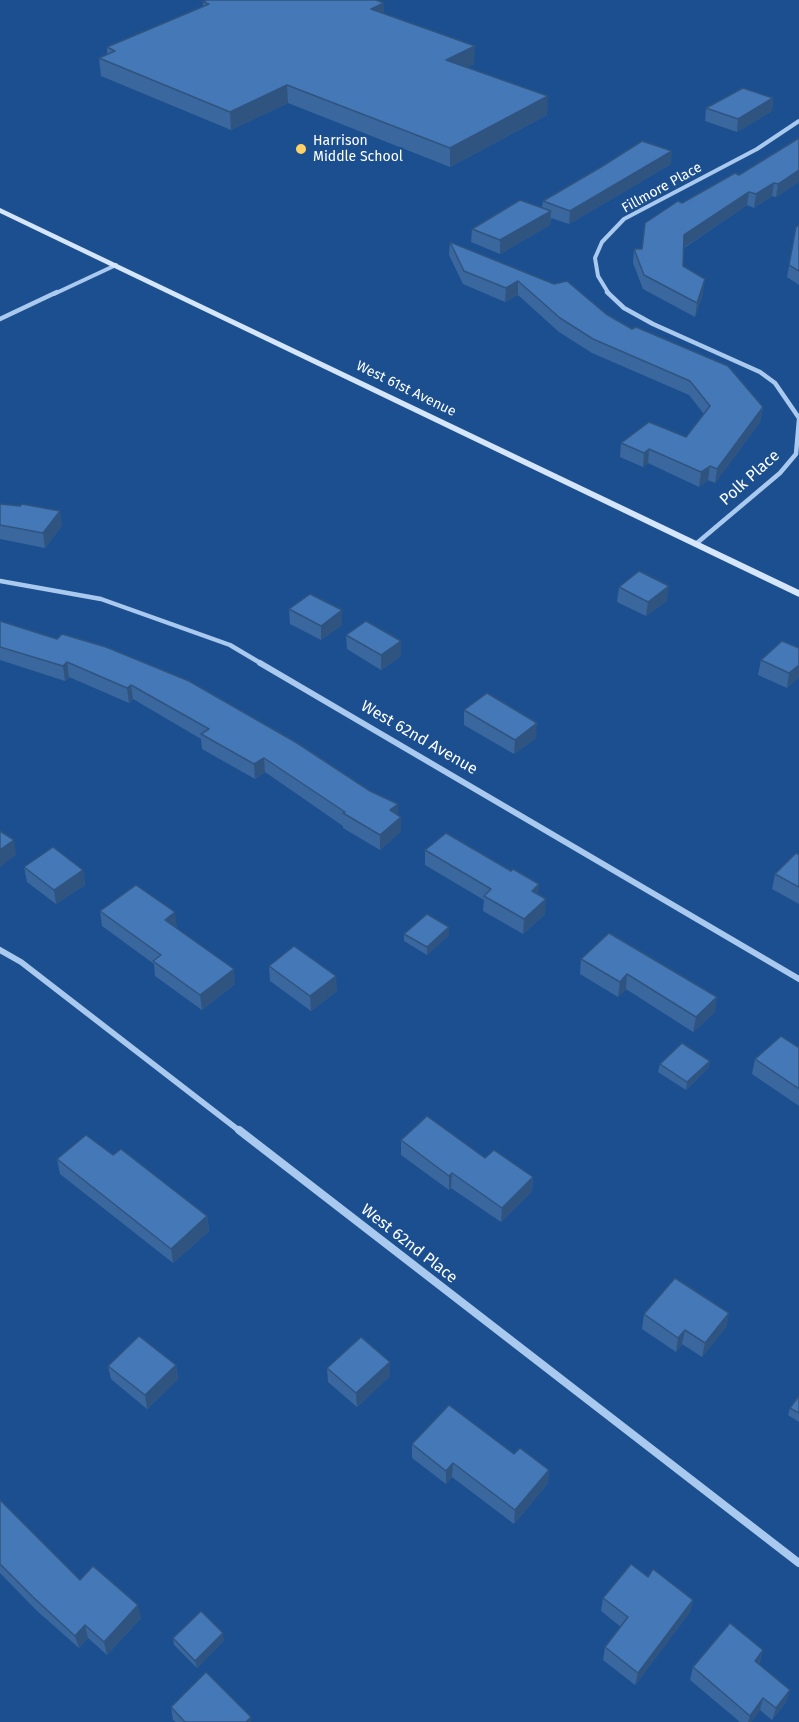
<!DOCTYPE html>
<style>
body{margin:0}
canvas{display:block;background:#1b4f8f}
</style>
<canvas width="799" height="1722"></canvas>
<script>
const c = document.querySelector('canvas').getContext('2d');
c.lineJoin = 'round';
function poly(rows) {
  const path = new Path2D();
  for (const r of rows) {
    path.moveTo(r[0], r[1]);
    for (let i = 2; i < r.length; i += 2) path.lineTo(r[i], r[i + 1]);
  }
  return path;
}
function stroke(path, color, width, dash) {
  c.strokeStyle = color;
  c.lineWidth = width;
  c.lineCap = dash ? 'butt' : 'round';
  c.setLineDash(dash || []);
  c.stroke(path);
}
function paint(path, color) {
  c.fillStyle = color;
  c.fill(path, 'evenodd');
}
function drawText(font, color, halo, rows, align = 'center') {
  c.font = font + ' "Fira Sans",sans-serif';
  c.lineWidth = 5;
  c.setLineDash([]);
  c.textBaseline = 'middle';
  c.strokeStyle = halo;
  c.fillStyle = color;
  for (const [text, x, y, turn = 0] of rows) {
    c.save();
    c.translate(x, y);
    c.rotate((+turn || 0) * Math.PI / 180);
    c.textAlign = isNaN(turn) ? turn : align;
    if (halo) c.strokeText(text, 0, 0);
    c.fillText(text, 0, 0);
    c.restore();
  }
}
stroke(poly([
 [54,294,116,265],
 [609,294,598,276,595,258,602,242,624,219,757,149,799,121]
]), '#a9c9ee', 4);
stroke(poly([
 [607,292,624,308,653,324,760,372,775,383,799,418],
 [0,319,57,292],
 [697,543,780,473,796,454,799,420],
 [0,581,101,599,230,645,262,664]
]), '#a9c9ee', 4.5);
stroke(poly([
 [260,663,799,979],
 [0,950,21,962,241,1132]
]), '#a9c9ee', 6);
stroke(poly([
 [239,1130,799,1563]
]), '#a9c9ee', 8);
paint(poly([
 [0,208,799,590,799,597,0,213,0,208]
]), '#d6e6fa');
paint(poly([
 [203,2,384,3,384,14,474,64,467,67,547,115,450,167,288,103,231,130,101,76,99,58,107,54,107,47,203,6],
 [773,98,772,111,737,132,705,121,706,108],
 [799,138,799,182,776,197,772,196,754,208,747,205,684,248,683,266,703,293,695,317,643,289,633,263,634,249,642,249,682,203,739,175],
 [671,164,569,224,551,218,550,225,500,254,471,242,472,229,542,208,543,201],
 [799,225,799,285,787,277,796,227],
 [450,242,606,314,763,407,760,422,715,483,708,480,699,487,648,463,643,467,620,457,621,443,686,437,704,414,689,395,592,353,559,332,518,295,505,302,463,284,449,255],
 [0,504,62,525,45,548,0,539],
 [619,587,667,601,646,616,617,602],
 [289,609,342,625,321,640,290,624],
 [0,621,398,804,398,814,401,831,380,850,343,828,343,826,265,772,255,779,202,749,201,739,133,699,129,703,69,677,65,681,0,660],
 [346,635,401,641,401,656,381,670,347,649],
 [799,648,799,677,787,688,758,675,761,660],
 [464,710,536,738,514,754,464,725],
 [425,850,539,895,545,914,523,934,483,911,484,900,425,865],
 [799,855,799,904,772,889,775,874],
 [24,867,83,870,85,885,56,904,27,882],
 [100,911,177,927,176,928,235,984,202,1010,155,976,154,964,102,926],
 [449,927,449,935,427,955,404,941,404,934],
 [609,933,715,1012,693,1032,626,989,618,997,580,974,581,959],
 [269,966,337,991,311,1011,270,981],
 [799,1046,799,1106,752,1074,755,1059],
 [710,1061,708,1068,686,1090,658,1072,660,1064],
 [401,1140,485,1158,533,1177,532,1191,501,1222,451,1188,449,1190,401,1155],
 [113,1155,207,1216,209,1231,173,1263,60,1174,57,1159],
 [729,1313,726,1327,702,1357,682,1344,676,1352,642,1329,644,1314],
 [390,1362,390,1376,357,1407,328,1382,327,1368],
 [176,1365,178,1379,147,1409,111,1379,108,1366],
 [799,1396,799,1422,788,1415,790,1408],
 [412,1444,514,1454,549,1470,548,1483,514,1524,452,1477,446,1484,412,1458],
 [0,1500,80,1580,141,1618,107,1655,88,1638,79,1648,36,1610,0,1573],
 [648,1577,693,1600,690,1612,635,1685,603,1660,605,1647,621,1627,601,1611,603,1598],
 [173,1638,224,1640,197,1668,174,1645],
 [763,1650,759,1664,790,1690,786,1702,772,1720,760,1710,751,1722,740,1722,690,1680,693,1667],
 [171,1707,251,1722,176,1722,173,1720]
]), '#3a679d');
paint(poly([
 [384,3,384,21,371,9],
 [475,46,474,64,446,78,446,60],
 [287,85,288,103,231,130,230,112],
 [548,96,547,115,450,167,450,148],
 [773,98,772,111,737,132,738,119],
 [672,151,671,164,569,224,570,211],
 [799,170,799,182,776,197,778,184],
 [774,183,772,196,754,208,756,194],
 [749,192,747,205,683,248,684,235],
 [551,211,550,225,500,254,500,240],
 [705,279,703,293,695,317,697,303],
 [518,281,518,295,505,302,506,288],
 [763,407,760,422,715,483,717,469],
 [649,449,648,463,643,467,644,453],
 [710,466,708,480,699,487,701,472],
 [60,511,62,525,45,548,43,533],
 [669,586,667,601,646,616,648,602],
 [342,610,342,625,321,640,321,626],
 [401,641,401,656,381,670,381,655],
 [67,662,69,677,65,681,63,666],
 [799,665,799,677,787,688,789,673],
 [131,685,133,699,129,703,127,688],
 [537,723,536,738,514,754,515,740],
 [264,758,265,772,255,779,254,764],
 [398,804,398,819,390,810],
 [401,817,401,831,380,850,380,835],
 [14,840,16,855,0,867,0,850],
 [83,870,85,885,56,904,54,890],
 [539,884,538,899,532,891],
 [546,899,545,914,523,934,524,919],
 [175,912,177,927,166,935,165,920],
 [449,927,449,935,427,955,427,947],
 [234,969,235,984,202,1010,200,995],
 [627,974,626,989,618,997,620,982],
 [336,976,337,991,311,1011,310,996],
 [717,997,715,1012,693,1032,696,1017],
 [710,1061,708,1068,686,1090,687,1082],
 [452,1173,451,1188,449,1190,449,1176],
 [533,1177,532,1191,501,1222,502,1208],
 [207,1216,209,1231,173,1263,171,1249],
 [729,1313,726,1327,702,1357,705,1343],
 [685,1330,682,1344,676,1352,678,1338],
 [390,1362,390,1376,357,1407,356,1393],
 [176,1365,178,1379,147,1409,145,1395],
 [453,1463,452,1477,446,1484,446,1471],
 [549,1470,548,1483,514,1524,515,1510],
 [693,1600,690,1612,635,1685,638,1673],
 [138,1605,141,1618,107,1655,104,1642],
 [85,1625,88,1638,79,1648,75,1636],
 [223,1633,224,1640,197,1668,195,1661],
 [763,1650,759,1663,751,1673,755,1661],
 [790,1690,786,1702,772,1720,776,1708],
 [763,1698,760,1710,751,1722,748,1722,750,1716],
 [251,1717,251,1722,246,1722]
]), '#305480');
const building = poly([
 [207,0,376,0,384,3,371,9,475,46,446,60,548,96,450,148,287,85,230,112,99,58,115,51,107,47,209,4,203,2,207,0],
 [743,88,773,98,738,119,706,108,743,88],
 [799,138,799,170,778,184,774,183,756,194,749,192,684,235,683,266,705,279,697,303,644,275,634,249,642,249,645,223,678,201,682,203,735,173,739,175,799,138],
 [642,141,672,151,570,211,543,201,601,167,642,141],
 [520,200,551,211,500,240,472,229,520,200],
 [799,225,799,271,789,265,796,227,799,225],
 [450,242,554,284,567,281,606,314,632,329,636,327,728,366,763,407,717,469,710,466,701,472,649,449,644,453,621,443,649,422,686,437,710,406,690,381,593,339,560,318,518,281,506,288,464,271,450,242],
 [0,504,20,506,22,504,60,511,43,533,0,525,0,504],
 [639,571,669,586,648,602,619,587,639,571],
 [310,594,342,610,321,626,289,609,310,594],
 [0,621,57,639,62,634,106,647,189,681,297,743,370,791,398,804,390,810,401,817,380,835,343,813,345,812,264,758,254,764,201,734,209,729,131,685,127,688,67,662,63,666,0,647,0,621],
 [366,621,401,641,381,655,346,635,366,621],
 [782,641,799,648,799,665,789,673,761,660,782,641],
 [487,693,537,723,515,740,464,710,487,693],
 [0,831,14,840,0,850,0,831],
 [446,833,511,871,513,869,539,884,532,891,546,899,524,919,484,896,491,889,425,850,446,833],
 [53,847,83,870,54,890,24,867,53,847],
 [796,853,799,855,799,887,775,874,796,853],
 [136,885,175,912,165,920,234,969,200,995,153,961,161,955,100,911,136,885],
 [427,914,449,927,427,947,404,934,427,914],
 [609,933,717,997,696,1017,627,974,620,982,581,959,609,933],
 [294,946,336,976,310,996,269,966,294,946],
 [781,1036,798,1047,799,1046,799,1089,755,1059,781,1036],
 [682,1043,710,1061,687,1082,660,1064,682,1043],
 [427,1116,485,1158,494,1150,533,1177,502,1208,452,1173,449,1176,401,1140,427,1116],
 [86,1135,113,1155,121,1149,207,1216,171,1249,57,1159,86,1135],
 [675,1278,729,1313,705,1343,685,1330,678,1338,644,1314,675,1278],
 [139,1336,176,1365,145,1395,108,1366,139,1336],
 [361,1337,390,1362,356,1393,327,1368,361,1337],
 [799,1396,799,1413,790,1408,799,1396],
 [449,1405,514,1454,520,1448,549,1470,515,1510,453,1463,446,1471,412,1444,449,1405],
 [0,1500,80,1580,93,1566,138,1605,104,1642,85,1625,75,1636,33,1597,0,1564,0,1500],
 [631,1564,648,1577,653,1569,693,1600,638,1673,605,1647,628,1617,603,1598,631,1564],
 [201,1611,223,1633,195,1661,173,1638,201,1611],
 [730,1623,763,1650,755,1661,790,1690,776,1708,763,1698,750,1716,693,1667,730,1623],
 [206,1672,251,1717,246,1722,185,1722,171,1707,206,1672]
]);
paint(building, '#4478b7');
stroke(building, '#305480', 1.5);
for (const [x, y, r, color] of [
 [301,149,6,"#ffd166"]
]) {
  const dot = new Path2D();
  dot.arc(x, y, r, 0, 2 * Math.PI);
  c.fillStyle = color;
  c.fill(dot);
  stroke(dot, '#1b4f8f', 2);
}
drawText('14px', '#fff', '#1b4f8f', [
 ["Harrison",313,141],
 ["Middle School",313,157]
], 'left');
drawText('14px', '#fff', '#1b4f8f', [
 ["Fillmore Place",662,188,-29],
 ["West 61st Avenue",406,389,26]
]);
drawText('16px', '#fff', '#1b4f8f', [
 ["Polk Place",750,478,-42],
 ["West 62nd Avenue",419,738,30],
 ["West 62nd Place",409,1244,38]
]);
</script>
